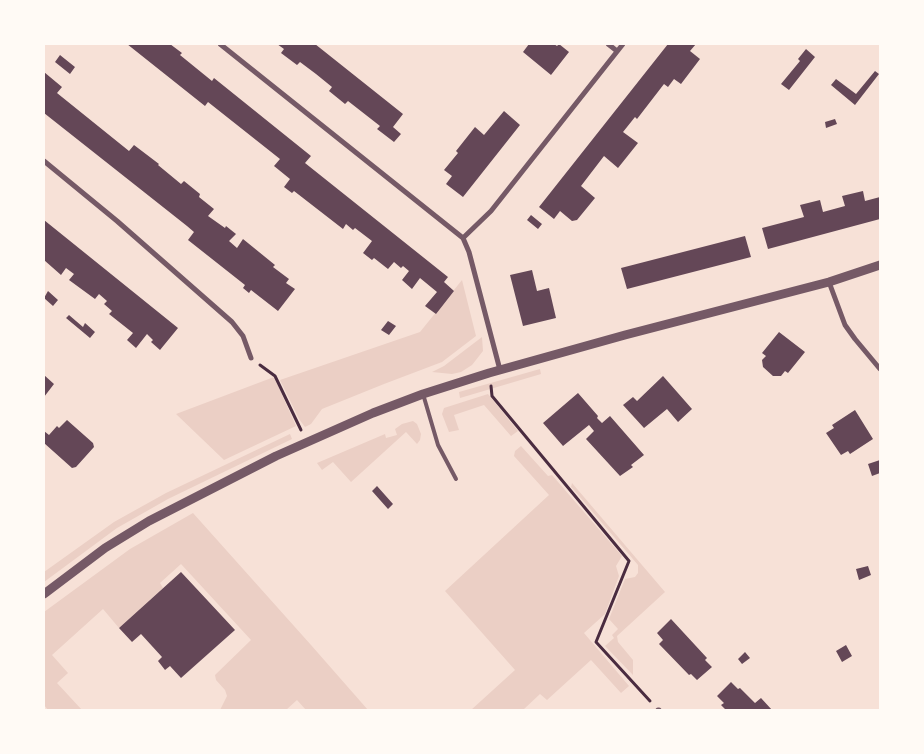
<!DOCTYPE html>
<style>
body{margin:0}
#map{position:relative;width:924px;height:754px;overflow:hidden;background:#f7e1d7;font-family:"Fira Sans Condensed",sans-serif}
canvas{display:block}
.frame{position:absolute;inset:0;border:45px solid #fffaf5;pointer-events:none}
</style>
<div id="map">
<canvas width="924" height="754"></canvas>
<div class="frame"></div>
</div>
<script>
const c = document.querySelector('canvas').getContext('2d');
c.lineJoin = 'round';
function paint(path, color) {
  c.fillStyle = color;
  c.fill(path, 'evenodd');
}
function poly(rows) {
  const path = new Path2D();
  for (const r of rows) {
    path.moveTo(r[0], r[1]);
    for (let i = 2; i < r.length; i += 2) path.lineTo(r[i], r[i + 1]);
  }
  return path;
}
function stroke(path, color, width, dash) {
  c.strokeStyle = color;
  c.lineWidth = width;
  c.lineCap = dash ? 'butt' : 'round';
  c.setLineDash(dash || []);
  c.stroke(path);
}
paint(poly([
 [462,280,476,336,442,362,384,384,322,409,311,424,305,427,299,419,280,380,420,332],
 [482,337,483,351,472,365,461,372,452,374,432,372,444,366],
 [540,369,541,374,460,398,459,392],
 [274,377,296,426,224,460,176,414],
 [488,394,518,431,511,436,484,405,454,415,459,430,449,432,442,414,444,408],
 [413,421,417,424,421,434,420,440,417,444,406,432,351,482,333,462,322,470,317,463,385,434,386,438,397,435,395,429,402,424],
 [290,434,292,439,168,499,117,528,44,582,44,572,114,522,166,493],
 [521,446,548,476,552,475,622,556,616,566,619,576,605,614,584,633,629,686,621,693,591,660,547,700,540,694,523,710,471,710,515,670,445,591,549,495,514,456,515,451],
 [572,483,665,592,617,636,618,642,633,660,633,675,605,646,614,638,612,635,618,629,609,619,625,579,635,577,638,573,638,565,573,489,571,487],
 [193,513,311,645,368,710,306,710,297,700,286,710,220,710,227,696,225,690,216,680,215,675,251,640,181,564,160,583,163,588,119,628,103,609,52,655,68,673,57,683,82,710,48,710,44,705,44,612,130,549]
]), '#ebcfc5');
paint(poly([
 [127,44,170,44,182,53,180,55,212,81,214,78,311,156,305,163,448,277,444,282,454,291,436,314,425,306,437,292,420,278,412,289,402,280,409,271,403,266,401,268,394,262,388,269,374,258,372,260,363,253,372,241,355,228,353,230,346,224,343,229,294,191,292,193,284,187,290,179,274,166,280,159,208,102,205,106],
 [277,44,315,44,403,114,393,127,401,134,394,142,377,129,380,126,348,101,345,104,329,91,332,87,316,74,300,62,297,65,281,53,284,49],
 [529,44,554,44,557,46,559,44,569,52,551,75,523,52],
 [668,44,696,44,690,51,700,59,681,84,674,79,668,87,664,84,637,119,635,117,623,132,638,143,618,168,604,156,581,186,595,198,577,220,572,221,560,211,554,219,539,207],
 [806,49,815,57,789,90,781,84,800,61,798,59],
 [60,55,75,67,70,74,55,62],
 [875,71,879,74,855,105,831,85,836,79,856,94],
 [44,72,62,87,57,93,129,151,134,145,159,164,158,165,181,184,184,181,200,194,199,197,214,209,208,216,225,228,226,226,236,234,229,241,237,248,243,239,275,265,273,267,289,279,286,283,295,289,278,311,251,290,249,293,243,288,245,285,188,240,194,232,187,226,44,113],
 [504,111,520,125,463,197,446,184,452,176,444,170,458,153,456,151,475,127,484,135],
 [835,119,837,124,826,128,825,122],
 [863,191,865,201,880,197,880,219,768,249,762,228,804,217,800,205,820,200,823,212,845,206,842,196],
 [531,215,542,224,538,229,527,220],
 [44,220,178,328,160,350,151,342,153,340,147,334,136,348,127,340,133,333,109,314,112,311,104,304,107,301,99,294,95,299,69,280,74,274,66,268,61,275,44,260],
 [745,236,751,257,627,289,621,268],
 [532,270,537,291,549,288,556,318,523,326,510,275],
 [48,291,58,300,53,306,44,298],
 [69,315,83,327,85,323,95,332,90,338,66,318],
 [388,321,396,326,389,335,381,330],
 [779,332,805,352,788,373,785,371,781,376,773,376,763,367,762,360,766,356,762,353],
 [44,375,54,384,44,397],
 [663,376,692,409,678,422,667,409,644,428,623,405,633,397,637,401],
 [578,393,598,416,597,418,602,423,610,416,644,455,631,465,633,467,620,476,586,439,594,431,589,425,563,446,543,423],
 [855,410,873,439,850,454,848,451,841,455,826,433,834,428,832,425],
 [67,420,93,443,94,447,76,467,72,468,44,443,44,431,49,435,57,426,59,428],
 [880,460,880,473,872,476,868,464],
 [377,486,393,504,388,509,372,491],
 [868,566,871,575,859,580,856,569],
 [181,572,235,630,181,678,170,666,165,670,158,661,162,657,141,634,132,642,119,628],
 [671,619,707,658,705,660,712,667,697,680,691,674,689,675,659,644,663,640,657,633],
 [846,645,852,656,842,662,836,651],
 [745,652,750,658,742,664,738,659],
 [731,682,738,689,740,688,755,703,761,698,772,710,726,710,721,705,724,703,717,696]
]), '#644757');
stroke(poly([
 [260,365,275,376,301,430],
 [491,386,492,396,629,561,596,642,650,701]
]), '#4a2c40', 3);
stroke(poly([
 [423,394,438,445,456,479]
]), '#755966', 4);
stroke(poly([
 [220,44,463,238,469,252,500,370],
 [608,44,617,51],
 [44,161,117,221,232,322,243,336,251,358],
 [463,238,491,211,623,44],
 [829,282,845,325,855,339,880,369],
 [658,710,659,710]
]), '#755966', 5);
stroke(poly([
 [44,594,105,548,149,521,276,456,373,413,423,394,489,373,625,335,829,282,880,265]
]), '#755966', 9);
</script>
